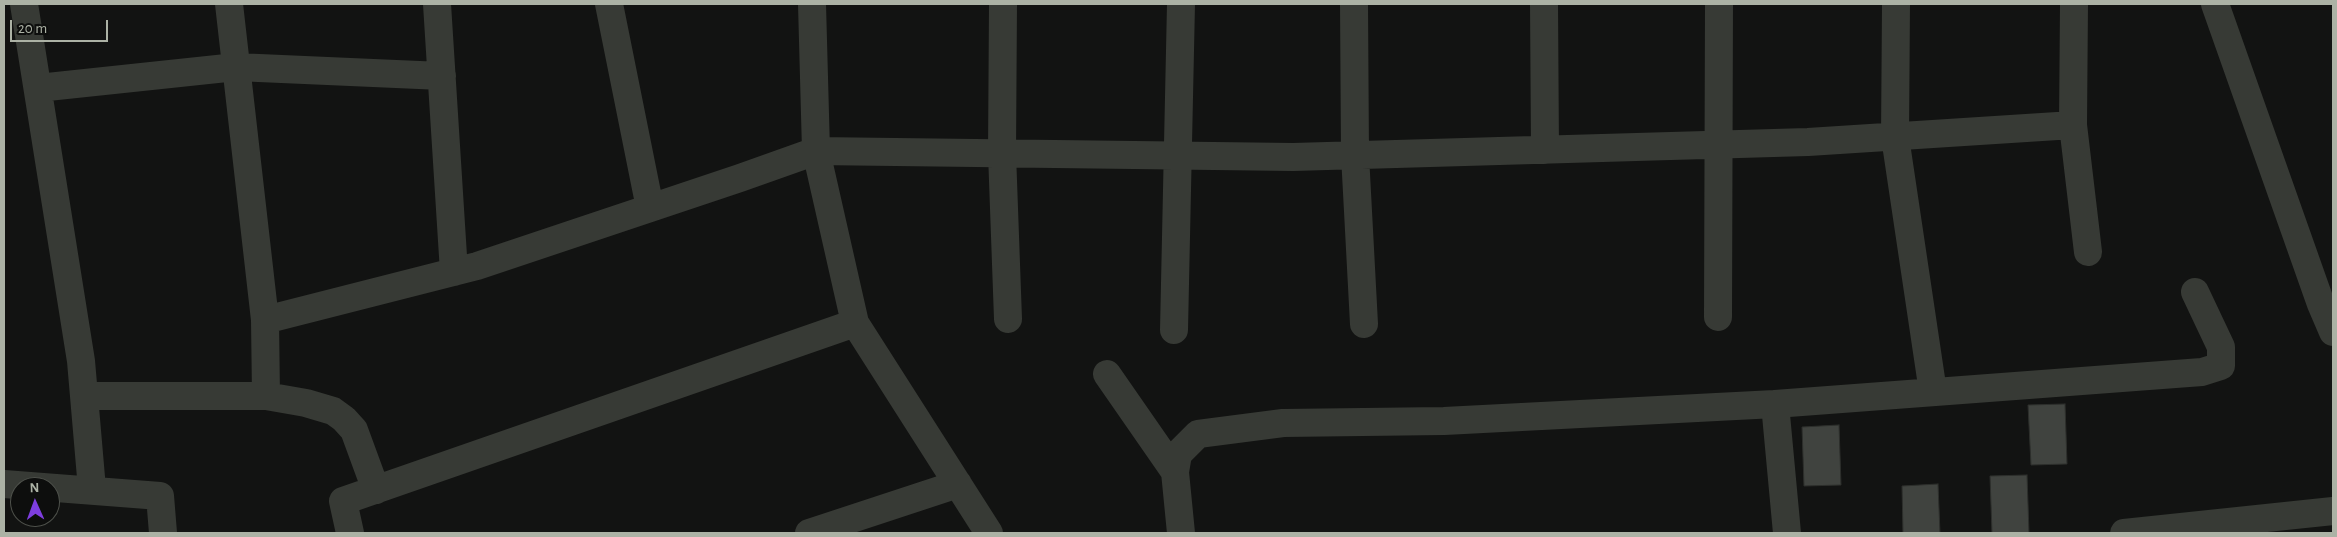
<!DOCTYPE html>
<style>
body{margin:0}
#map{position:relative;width:2337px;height:537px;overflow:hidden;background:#121312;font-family:"Alegreya Sans",sans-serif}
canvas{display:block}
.frame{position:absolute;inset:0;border:5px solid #acb2a5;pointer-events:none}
.north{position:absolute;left:10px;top:477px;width:50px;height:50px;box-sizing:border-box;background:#0d0e0d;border:1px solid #4d504a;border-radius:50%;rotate:358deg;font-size:14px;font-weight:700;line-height:20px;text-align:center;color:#acb2a5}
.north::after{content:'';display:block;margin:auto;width:18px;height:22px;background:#7e3edf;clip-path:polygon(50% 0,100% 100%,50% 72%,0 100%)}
.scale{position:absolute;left:10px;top:20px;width:98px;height:22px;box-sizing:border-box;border:2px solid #acb2a5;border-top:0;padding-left:6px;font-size:15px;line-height:18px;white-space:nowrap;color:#acb2a5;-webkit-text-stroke:4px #0d0e0d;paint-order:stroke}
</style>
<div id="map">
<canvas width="2337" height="537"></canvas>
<div class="frame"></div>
<div class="north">N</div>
<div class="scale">20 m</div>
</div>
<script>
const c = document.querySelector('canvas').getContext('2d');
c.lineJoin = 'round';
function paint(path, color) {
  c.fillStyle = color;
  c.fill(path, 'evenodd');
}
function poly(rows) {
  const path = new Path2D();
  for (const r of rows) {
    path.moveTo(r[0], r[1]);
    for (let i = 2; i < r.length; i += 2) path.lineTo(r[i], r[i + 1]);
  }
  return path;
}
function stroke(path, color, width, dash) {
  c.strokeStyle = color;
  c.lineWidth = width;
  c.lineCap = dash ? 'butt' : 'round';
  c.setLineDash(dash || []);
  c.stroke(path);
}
const building = poly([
 [2065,404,2067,464,2031,465,2028,405,2065,404],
 [1839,425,1841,485,1804,486,1802,427,1839,425],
 [2027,475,2029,533,1992,533,1990,476,2027,475],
 [1938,484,1940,533,1903,533,1902,486,1938,484]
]);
paint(building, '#40433f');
stroke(building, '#2d2f2c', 1);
stroke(poly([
 [24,4,81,361,92,489],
 [229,4,265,320,477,266,740,178,816,151,1293,157,1808,142,2073,125],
 [437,4,454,272],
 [609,4,650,208],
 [812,4,816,151,855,323,989,533],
 [1003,4,1002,153,1008,319],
 [1354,4,1355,155,1364,324],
 [1544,4,1545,150],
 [1896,4,1895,137,1933,392],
 [2074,4,2073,125,2088,252],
 [2215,4,2321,304,2333,332],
 [38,88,236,67,442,76],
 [1718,317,1719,4],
 [265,320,266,396],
 [1174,330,1181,4],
 [1107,374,1175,472],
 [84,396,266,396,306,403,333,411,344,419,354,430,376,490],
 [1775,404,1787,533],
 [4,484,160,496,163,533],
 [350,533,343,501,855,323],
 [809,533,958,484],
 [1181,533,1175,472,1178,454,1198,434,1283,423,1444,421,1775,404,2202,372,2221,366,2221,347,2195,292],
 [2124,533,2333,511]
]), '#373a35', 28);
</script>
